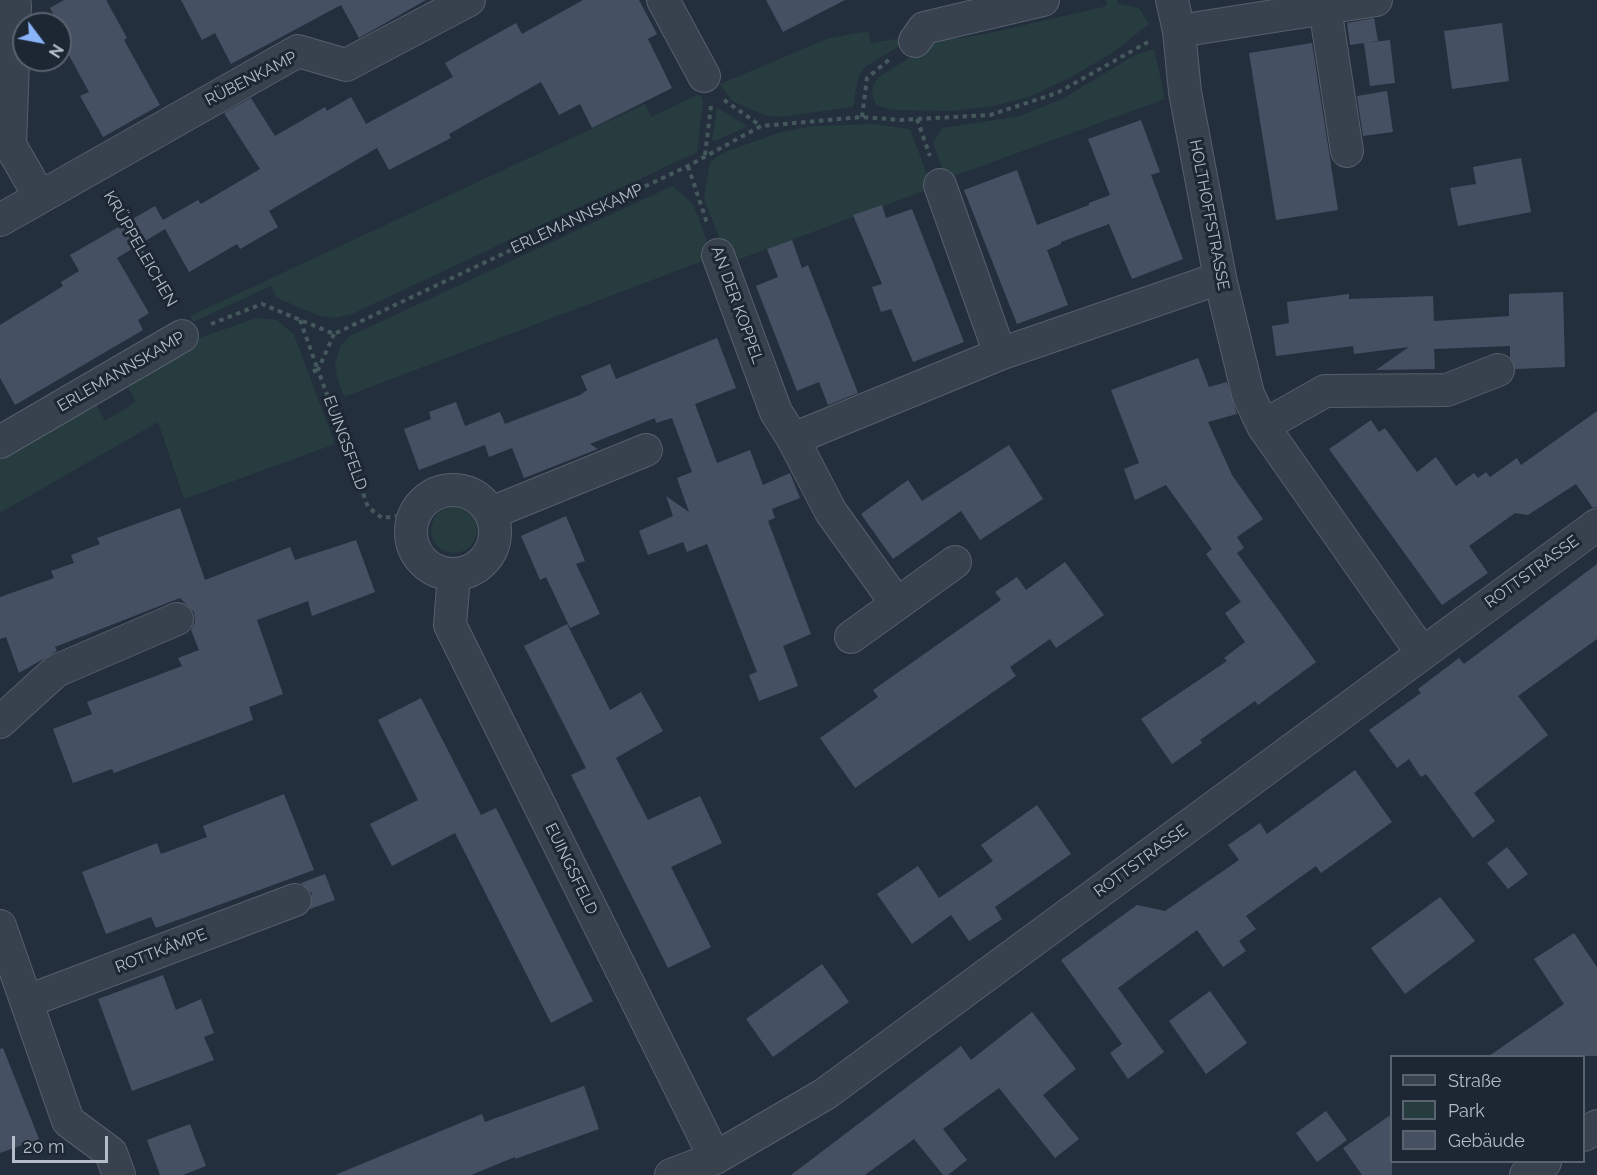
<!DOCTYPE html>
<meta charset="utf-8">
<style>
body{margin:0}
#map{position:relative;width:1597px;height:1175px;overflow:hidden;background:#242f3e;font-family:Raleway,sans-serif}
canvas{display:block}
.legend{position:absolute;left:1390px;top:1055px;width:195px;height:108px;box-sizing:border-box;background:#1d2633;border:2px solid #59626f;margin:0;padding:8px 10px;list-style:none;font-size:18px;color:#b4bcc9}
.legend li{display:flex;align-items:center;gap:12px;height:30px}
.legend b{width:30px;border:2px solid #59626f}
.north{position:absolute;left:12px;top:12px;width:60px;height:60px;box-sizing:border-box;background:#1d2633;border:2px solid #59626f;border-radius:50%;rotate:122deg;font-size:16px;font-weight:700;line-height:24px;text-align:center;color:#b4bcc9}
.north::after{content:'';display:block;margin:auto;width:21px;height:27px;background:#8ab4f8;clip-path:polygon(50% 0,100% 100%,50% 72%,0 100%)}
.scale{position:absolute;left:12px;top:1136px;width:96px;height:27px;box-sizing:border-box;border:3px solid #b4bcc9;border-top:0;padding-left:8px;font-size:18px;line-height:21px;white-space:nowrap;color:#b4bcc9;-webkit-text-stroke:4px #1d2633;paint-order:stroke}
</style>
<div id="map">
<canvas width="1597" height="1175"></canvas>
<ul class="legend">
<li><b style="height:8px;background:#38414e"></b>Straße</li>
<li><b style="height:16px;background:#263c3f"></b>Park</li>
<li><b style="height:16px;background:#455162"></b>Gebäude</li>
</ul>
<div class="north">N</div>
<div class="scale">20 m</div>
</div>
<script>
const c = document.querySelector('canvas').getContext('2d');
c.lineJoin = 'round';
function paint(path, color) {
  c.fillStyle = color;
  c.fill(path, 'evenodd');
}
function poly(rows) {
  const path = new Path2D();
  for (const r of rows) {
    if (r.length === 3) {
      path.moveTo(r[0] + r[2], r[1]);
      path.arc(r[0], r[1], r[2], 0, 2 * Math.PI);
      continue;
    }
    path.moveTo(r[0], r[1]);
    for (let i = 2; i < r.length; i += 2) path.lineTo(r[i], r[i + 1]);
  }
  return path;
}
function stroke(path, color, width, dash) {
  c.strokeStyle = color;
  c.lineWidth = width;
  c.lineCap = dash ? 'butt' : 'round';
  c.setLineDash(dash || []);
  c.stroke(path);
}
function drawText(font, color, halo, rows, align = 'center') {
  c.font = font + ' Raleway,sans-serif';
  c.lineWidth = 6;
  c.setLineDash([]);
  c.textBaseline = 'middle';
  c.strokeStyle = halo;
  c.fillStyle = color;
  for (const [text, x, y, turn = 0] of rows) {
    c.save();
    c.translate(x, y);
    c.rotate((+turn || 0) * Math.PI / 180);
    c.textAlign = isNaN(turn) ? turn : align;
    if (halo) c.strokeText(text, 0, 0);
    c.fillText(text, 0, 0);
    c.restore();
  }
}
paint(poly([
 [1106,0,1117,0,1118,4,1139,8,1149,24,1112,53,1073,76,1029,97,993,106,951,111,892,110,876,105,872,94,873,85,879,77,953,29,955,39,990,33,1107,6],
 [868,31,871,43,908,37,909,40,865,67,858,78,853,107,779,117,765,115,732,101,720,84,829,38],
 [1154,49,1165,99,946,179,933,143,942,128,1020,116,1064,98,1135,55],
 [699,94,703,100,697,152,352,314,335,318,320,316,277,298,271,286,193,322,190,316,645,104,651,117],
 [717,107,737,120,748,126,715,141,712,140],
 [875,124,910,129,932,188,729,263,704,199,710,162,725,152,781,132,814,126],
 [672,186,693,204,713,257,344,397,337,377,335,363,341,345,350,336],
 [256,318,277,320,294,335,335,444,184,499,158,422,0,513,0,451,93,398,105,421,136,402,124,381,202,337],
 [454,530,23]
]), '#263c3f');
paint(poly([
 [64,0,106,0,127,38,124,40,160,105,103,137,80,96,89,92,65,48,68,46,65,36,50,8],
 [181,0,426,0,359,38,341,5,231,64,215,33,202,40],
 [583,0,639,0,657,34,648,39,672,88,592,128,580,104,559,115,541,82,449,134,451,138,389,170,377,148,269,211,278,227,240,249,237,244,189,272,165,229,117,258,149,313,138,320,143,330,15,405,0,378,0,325,63,286,61,282,79,271,70,255,155,206,163,220,198,200,201,204,260,169,224,113,251,98,275,136,325,107,327,111,351,97,366,124,453,77,445,63,466,51,516,23,522,34],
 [766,0,845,0,783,32],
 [1374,18,1378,41,1350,45,1347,23],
 [1502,23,1509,81,1452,89,1444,31],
 [1390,40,1395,83,1370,86,1364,43],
 [1312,43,1338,210,1276,220,1249,53],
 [1387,91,1393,132,1363,136,1357,96],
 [1141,120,1160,172,1151,175,1183,259,1132,279,1109,224,1061,242,1061,244,1047,250,1068,305,1017,324,964,190,1017,170,1037,225,1089,205,1089,203,1110,195,1088,139],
 [1521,158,1531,212,1458,226,1450,188,1476,184,1473,167],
 [882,205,886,218,912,209,964,342,913,362,891,309,881,312,872,287,882,284,853,215],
 [792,240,802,268,808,265,858,393,828,405,819,382,797,391,756,286,778,277,767,249],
 [1563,292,1565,367,1515,369,1510,357,1510,346,1434,349,1435,369,1376,370,1409,347,1354,354,1353,346,1276,356,1272,326,1289,323,1287,302,1349,294,1349,299,1433,296,1434,321,1509,316,1509,294],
 [717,338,736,388,695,404,717,463,750,450,763,485,790,473,800,498,772,509,775,518,768,521,811,634,783,646,798,686,759,701,749,675,757,672,707,544,687,552,683,542,648,555,639,531,673,516,666,496,689,512,677,478,692,472,672,418,656,423,655,418,590,444,598,449,524,478,512,448,489,457,485,445,419,470,404,429,431,419,429,412,456,402,465,426,500,412,505,424,580,395,587,390,581,376,610,364,616,379],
 [1198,358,1209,387,1227,382,1237,414,1208,422,1232,475,1263,519,1237,537,1244,548,1237,553,1316,662,1258,705,1255,701,1200,740,1202,743,1172,764,1141,719,1227,661,1224,658,1245,642,1225,613,1241,602,1206,554,1212,549,1166,485,1135,500,1124,469,1139,463,1111,390],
 [1597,411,1597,507,1593,508,1576,484,1528,515,1515,513,1469,546,1488,573,1442,605,1329,449,1371,420,1379,432,1385,428,1417,472,1436,457,1456,486,1474,473,1478,478,1486,472,1490,477,1517,458,1521,465],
 [1009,445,1043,499,980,540,961,511,893,559,861,514,908,480,922,501],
 [180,508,205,580,290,547,295,560,356,540,375,592,312,616,308,601,257,620,283,694,249,707,253,720,114,773,112,769,73,783,53,729,92,714,87,702,182,666,178,658,199,650,191,630,195,622,194,612,180,598,55,647,57,651,19,673,6,637,0,639,0,597,54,578,51,571,74,563,71,555,100,544,97,538],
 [566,516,585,561,576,564,600,614,570,628,546,577,540,580,521,536],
 [1065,562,1104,615,1056,648,1050,639,1010,667,1016,676,855,788,820,738,878,697,873,690,1001,600,995,592,1017,577,1026,590],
 [1597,564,1597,639,1518,696,1548,735,1474,793,1495,821,1473,838,1426,774,1421,777,1409,759,1397,768,1369,730,1421,693,1418,689,1459,658,1464,664],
 [567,624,610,710,641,692,663,731,616,758,648,820,700,796,722,843,671,867,711,947,668,968,571,775,586,768,524,646],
 [421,698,481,815,496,808,593,1001,551,1023,455,833,392,866,370,824,418,800,378,720],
 [1355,770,1392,822,1321,873,1316,866,1246,916,1256,929,1239,941,1246,951,1223,967,1197,930,1118,988,1164,1052,1128,1079,1110,1053,1122,1044,1061,960,1137,905,1165,911,1239,860,1228,845,1260,823,1267,834],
 [284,794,314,870,156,928,151,917,106,934,82,872,157,843,161,854,207,837,203,826],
 [1037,805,1071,854,995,907,1002,919,969,941,951,915,912,944,877,894,918,866,939,898,993,861,981,845],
 [1507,847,1528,874,1508,889,1487,863],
 [325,874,335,900,310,909,312,893,301,883],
 [1440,897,1475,941,1405,994,1371,948],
 [1574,933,1597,967,1597,1056,1489,1056,1564,1004,1534,959],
 [822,964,849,1002,773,1057,746,1019],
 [163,975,176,1010,201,999,214,1033,204,1037,214,1060,132,1091,98,999],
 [1210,991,1247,1043,1206,1074,1169,1021],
 [1032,1012,1076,1069,1043,1095,1079,1139,1055,1158,999,1088,943,1129,967,1160,948,1175,943,1175,914,1139,865,1175,791,1175,961,1046,971,1060],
 [3,1048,39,1139,0,1153,0,1049],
 [584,1086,599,1129,515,1159,515,1157,471,1175,335,1175,482,1114,485,1122],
 [1326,1111,1347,1140,1317,1162,1296,1133],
 [1392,1114,1392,1175,1362,1175,1343,1148],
 [190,1124,206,1166,183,1175,160,1175,147,1140]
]), '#455162');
const minor = poly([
 [12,0,15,5,10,145,40,197],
 [663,0,704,76],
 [1172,0,1179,31,1185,92,1220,278,1248,394,1263,426,1422,653],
 [1325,8,1347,151],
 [1179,31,1376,0],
 [915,41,924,28,1043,0],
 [940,185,1000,354],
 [0,220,298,51,346,65,469,0],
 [718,255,776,412,793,439],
 [1263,426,1325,391,1447,390,1498,370],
 [0,442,182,336],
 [453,532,42],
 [491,513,646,450],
 [955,562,897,604,831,512,793,439,1000,354,1220,278],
 [454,575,450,625,715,1158],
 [851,637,897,604],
 [0,722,56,671,177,619],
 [0,926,68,1121,111,1153,119,1175],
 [28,1001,295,900],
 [1584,1135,1597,1126],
 [671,1175,715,1158,825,1094,1597,525],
 [1526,1175,1545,1162]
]);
stroke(minor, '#565f6c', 34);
stroke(poly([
 [724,100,761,126],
 [862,117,867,78,890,59],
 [917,119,930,156],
 [705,155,711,106],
 [688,166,708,226],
 [109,196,173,306],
 [300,320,318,370,310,372],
 [211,324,262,304,334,334,688,166,761,126,862,117,901,120,990,115,1057,93,1148,42],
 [334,334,318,370,368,507,382,518,414,514]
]), '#44595c', 4, [4.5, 4.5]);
stroke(minor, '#38414e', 32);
drawText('16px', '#b4bcc9', '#1d2633', [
 ["RÜBENKAMP",251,79,-27],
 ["HOLTHOFFSTRASSE",1209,215,79],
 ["ERLEMANNSKAMP",577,219,-25],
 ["KRÜPPELEICHEN",140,249,60],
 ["AN DER KOPPEL",737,305,70],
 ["ERLEMANNSKAMP",121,372,-30],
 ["EUINGSFELD",345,443,70],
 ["ROTTSTRASSE",1532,572,-36],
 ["ROTTSTRASSE",1141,861,-36],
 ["EUINGSFELD",571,869,64],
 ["ROTTKÄMPE",161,951,-21]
]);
</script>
